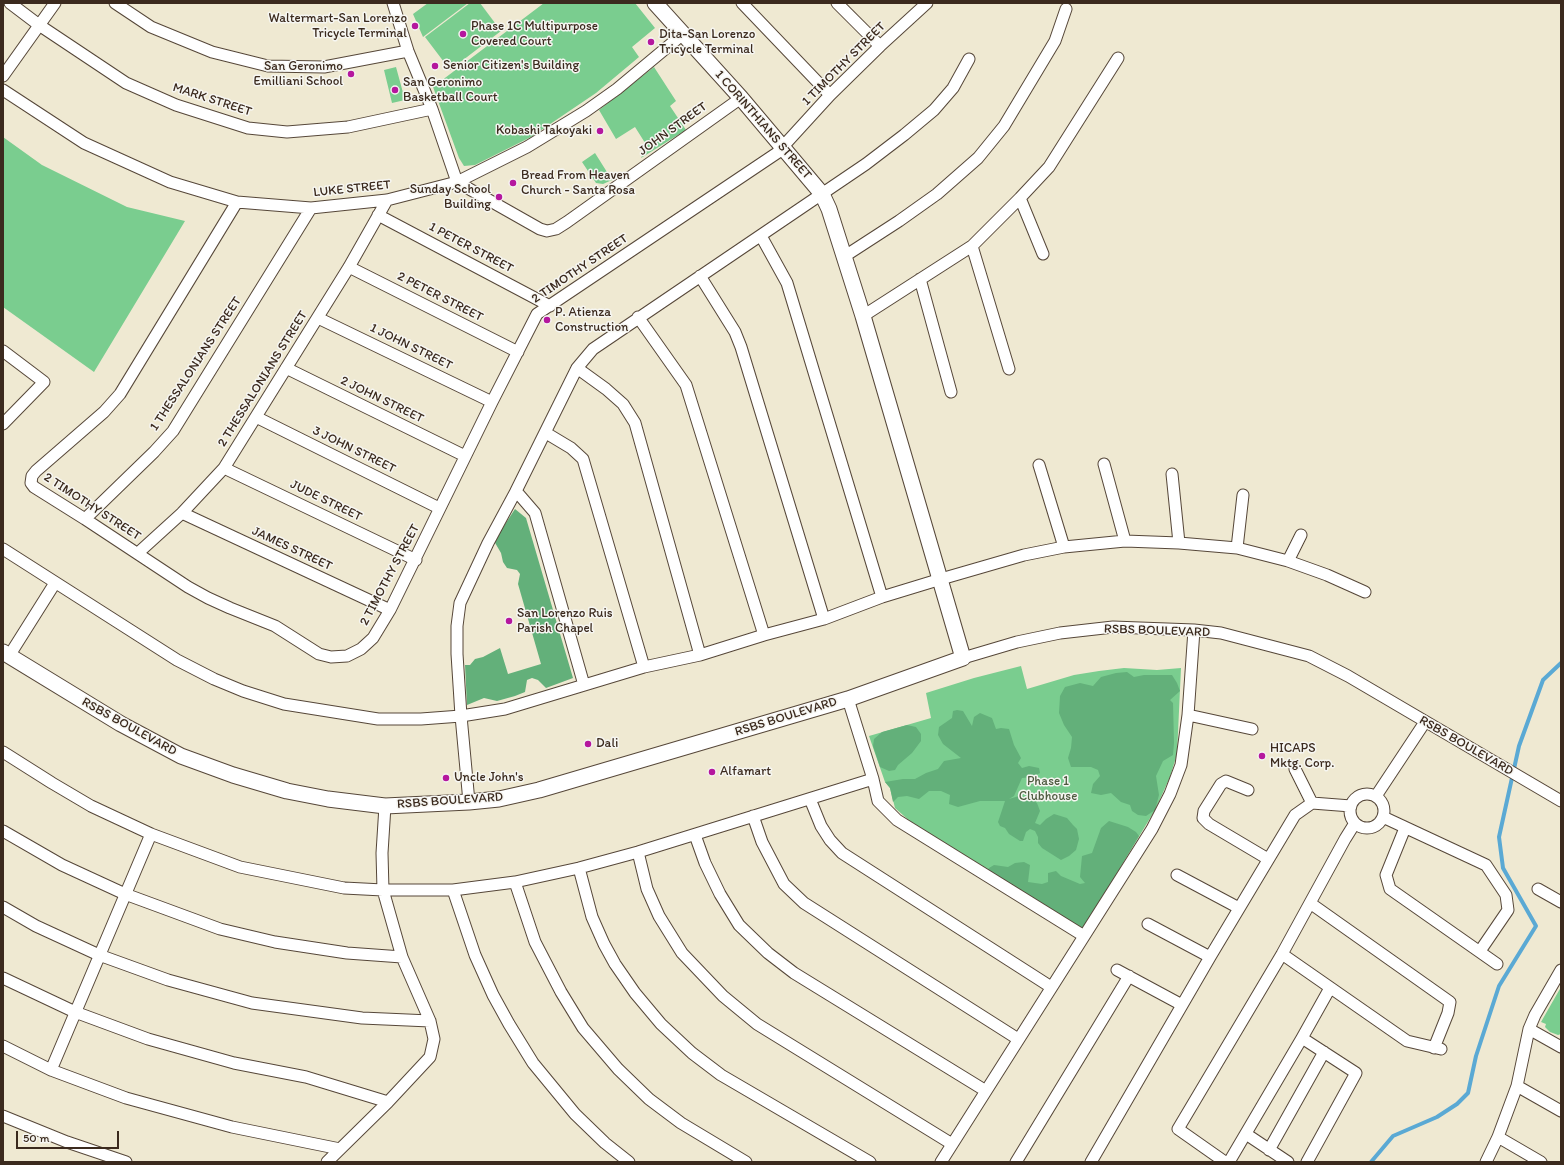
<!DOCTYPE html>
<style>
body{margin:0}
#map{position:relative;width:1564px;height:1165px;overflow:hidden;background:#efe9d2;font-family:Itim,sans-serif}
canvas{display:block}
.frame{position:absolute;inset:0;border:4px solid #3b2a1e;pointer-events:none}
.scale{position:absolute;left:16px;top:1131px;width:103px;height:18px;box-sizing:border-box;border:2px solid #3b2a1e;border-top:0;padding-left:5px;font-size:12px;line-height:14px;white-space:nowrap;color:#3b2a1e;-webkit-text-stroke:3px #f6f6f2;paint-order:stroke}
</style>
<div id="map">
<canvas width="1564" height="1165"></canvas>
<div class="frame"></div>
<div class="scale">50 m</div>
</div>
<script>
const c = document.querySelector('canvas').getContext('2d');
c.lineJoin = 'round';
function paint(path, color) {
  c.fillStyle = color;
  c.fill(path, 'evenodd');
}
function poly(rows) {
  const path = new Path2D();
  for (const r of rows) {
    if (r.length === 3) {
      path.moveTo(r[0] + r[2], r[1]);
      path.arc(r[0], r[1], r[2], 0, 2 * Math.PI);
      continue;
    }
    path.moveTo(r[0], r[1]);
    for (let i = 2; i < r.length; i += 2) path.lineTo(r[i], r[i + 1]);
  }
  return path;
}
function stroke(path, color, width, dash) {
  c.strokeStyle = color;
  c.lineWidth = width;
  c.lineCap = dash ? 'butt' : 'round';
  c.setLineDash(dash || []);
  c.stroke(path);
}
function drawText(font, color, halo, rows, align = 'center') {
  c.font = font + ' Itim,sans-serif';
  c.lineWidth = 3;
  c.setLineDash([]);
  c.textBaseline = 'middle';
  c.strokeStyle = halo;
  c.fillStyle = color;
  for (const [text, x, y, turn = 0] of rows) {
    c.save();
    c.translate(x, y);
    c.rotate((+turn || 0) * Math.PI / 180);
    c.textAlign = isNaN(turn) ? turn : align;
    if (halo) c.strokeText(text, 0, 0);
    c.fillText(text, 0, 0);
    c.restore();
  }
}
paint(poly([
 [428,3,468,3,423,37,413,14],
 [470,3,480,3,501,31,450,70,425,37],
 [544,3,635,3,655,28,632,47,639,57,596,93,531,137,475,165,464,166,459,158,433,87],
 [396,67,405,100,392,103,384,70],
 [654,67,676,101,670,106,686,130,641,158,647,146,635,127,616,139,599,110],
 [3,137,42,165,127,207,185,221,94,372,3,307],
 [595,153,612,180,603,184,596,183,582,162],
 [1021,666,1027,689,1074,675,1099,671,1124,668,1157,670,1181,668,1177,754,1170,777,1155,810,1083,929,913,824,895,808,890,788,885,782,869,736,931,718,926,693,974,678],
 [1561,987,1561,1034,1558,1035,1550,1032,1545,1027,1546,1024,1541,1022]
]), '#7acd8f');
paint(poly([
 [515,509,526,518,573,678,546,688,538,680,532,678,527,680,525,692,515,696,497,701,484,698,467,705,465,665,470,665,475,659,483,657,500,648,508,674,541,664,518,584,520,574,517,570,507,568,503,562,501,553,494,541],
 [1127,672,1134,677,1144,675,1172,675,1177,683,1180,691,1170,700,1173,703,1174,743,1173,755,1163,761,1156,776,1159,795,1155,810,1146,816,1138,815,1132,811,1130,805,1121,802,1111,793,1101,795,1091,793,1093,784,1100,776,1098,770,1091,767,1071,767,1068,758,1071,748,1072,737,1064,725,1059,713,1060,696,1065,687,1080,683,1093,686,1101,677,1116,673],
 [957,710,963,711,972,726,974,717,980,713,992,718,996,729,1001,728,1009,729,1014,745,1021,758,1018,763,1022,768,1029,766,1039,768,1040,773,1032,777,1022,778,1014,796,1009,799,1019,796,1030,798,1037,803,1040,811,1035,823,1040,825,1046,819,1054,814,1067,818,1073,825,1077,829,1079,839,1076,850,1069,856,1061,860,1042,848,1038,843,1038,837,1035,831,1030,829,1026,832,1023,841,1020,841,1009,834,1005,828,1000,826,998,822,1005,801,980,801,958,807,949,804,950,795,941,791,929,791,919,799,907,796,898,797,893,802,890,788,885,782,903,779,915,779,926,773,938,769,944,761,961,758,943,744,938,735,939,727,952,718,953,711],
 [907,725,916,727,921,734,921,741,912,753,898,765,895,770,889,771,880,767,873,746,874,739,882,732],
 [1109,821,1128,827,1136,832,1139,836,1083,929,986,872,989,868,994,865,1008,867,1015,863,1024,862,1030,865,1028,882,1042,884,1048,882,1048,873,1056,871,1061,876,1080,884,1085,883,1080,877,1082,856,1092,853,1101,828]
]), '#63b07a');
stroke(poly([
 [1371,1162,1393,1136,1437,1117,1457,1104,1468,1093,1476,1056,1499,986,1536,926,1503,868,1499,837,1519,746,1543,680,1561,663]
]), '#5aa9d4', 4);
const street = poly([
 [10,3,39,25,126,83,176,105,248,128,287,132,348,127,432,109],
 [115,3,151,27,212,52,268,66,324,67,408,51],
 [393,3,408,51,432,109,457,182],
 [742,3,830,95],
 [837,3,880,46],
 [3,76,55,3],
 [3,90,84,143,170,182,237,202,311,208,387,200,457,182,527,147,586,111,617,89,683,34],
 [457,182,540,229,547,231,556,229,567,222,741,98],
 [1020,198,1043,254],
 [237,202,120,394,104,412,36,471,32,476,31,483,34,487,85,519,188,587,208,598,230,608,275,626,319,654,331,657,347,656,361,649,373,638,390,610,492,402,537,314,777,153,830,95,880,46,927,3],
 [378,215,550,306],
 [761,236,787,283,882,597],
 [972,246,1009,369],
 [845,256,899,221,937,194,978,158,1004,126,1055,41,1066,9],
 [349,267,518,352],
 [700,276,735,332,741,347,824,619],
 [920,279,951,392],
 [863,316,972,246,1020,198,1049,167,1118,58],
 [638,317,686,385,764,635],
 [318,318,492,402],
 [3,351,44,382,3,424],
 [286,368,465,456],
 [577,368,606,389,623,404,635,423,700,655],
 [256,417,439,508],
 [546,433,571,448,583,459,644,667],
 [1104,464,1125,541],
 [1039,465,1064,547],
 [224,468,416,560],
 [1172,474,1179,543],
 [516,491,535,513,584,685],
 [182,513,390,610],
 [85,519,154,452,173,431,311,208],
 [1237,548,1243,495],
 [3,549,177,660,214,679,243,691,284,704,378,719,421,719,461,716,505,709,644,667,700,655,764,635,824,619,882,597,941,579,1024,555,1064,547,1125,541,1179,543,1237,548,1288,561,1327,575,1365,592],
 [138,553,182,513,224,468,349,267,387,200],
 [1288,561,1301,535],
 [9,656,55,583],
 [963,658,1017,642,1060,633,1113,627,1194,630,1221,633,1309,656,1348,676,1561,801],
 [848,699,873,779,878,801,897,820,1084,936],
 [1188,715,1252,729],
 [3,752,52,783,91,806,151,834,240,867,344,888,383,890,453,890,515,882,579,868,638,852,873,779],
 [1295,769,1312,803],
 [1248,790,1226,781,1221,784,1204,811,1203,818,1209,824,1268,859],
 [1367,811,17],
 [1376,796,1425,722],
 [810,799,821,826,830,840,842,853,1051,987],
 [469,802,461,716,457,654,457,626,460,603,488,543,516,491,577,368,593,349,866,164,904,135,934,110,953,88,969,59],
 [753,816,762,842,784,884,804,903,1018,1039],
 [1383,817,1486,865,1506,895,1508,910,1480,951],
 [1405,828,1386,875,1390,889,1497,964],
 [3,831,62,865,125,894,220,929,275,942,347,953,402,957],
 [695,835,705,863,720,894,739,925,768,953,794,973,986,1091],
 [638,852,647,889,659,916,682,953,723,996,757,1024,952,1144],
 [579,868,592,917,604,944,615,964,635,993,661,1024,692,1053,721,1075,870,1162],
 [1177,875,1239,908],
 [515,882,535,942,561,992,583,1028,618,1069,649,1099,681,1123,746,1162],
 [1538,889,1561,902],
 [453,890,475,955,493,995,509,1024,533,1063,575,1114,605,1143,629,1162],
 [1310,903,1450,1002,1448,1013,1434,1048],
 [3,907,36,926,99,955,168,980,252,1003,362,1018,430,1021],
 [1148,924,1210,957],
 [1282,954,1407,1041,1441,1049],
 [1117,970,1182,1005],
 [3,978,75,1012,148,1039,234,1063,306,1077,388,1102],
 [1529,1029,1561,1047],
 [1302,1038,1356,1073,1307,1162],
 [3,1046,51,1070,126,1098,232,1127,340,1149],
 [51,1070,151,834],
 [1517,1086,1561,1111],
 [3,1116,67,1142,126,1162],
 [1246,1134,1288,1162],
 [1498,1137,1541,1162],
 [1269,1150,1324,1052],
 [327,1162,388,1102,430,1057,434,1039,430,1021,402,957,383,890,382,853,385,806],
 [941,1162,1152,829,1170,794,1181,765,1188,715,1194,630],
 [1016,1162,1129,976],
 [1091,1162,1210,957,1295,815,1312,803,1351,806],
 [1225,1162,1178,1129,1282,954,1345,839,1355,823],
 [1229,1162,1302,1038,1330,988],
 [1486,1162,1498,1137,1517,1086,1529,1029,1535,1015,1561,970]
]);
const secondary = poly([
 [3,652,121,724,181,756,233,775,287,791,328,799,385,806,469,802,499,799,539,790,848,699,963,658,863,316,829,209,822,194,741,98,655,3]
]);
stroke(street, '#564739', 13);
stroke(secondary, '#564739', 17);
stroke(street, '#fff', 11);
stroke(secondary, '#fff', 15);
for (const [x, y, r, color] of [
 [415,26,4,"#b5179e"],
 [463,34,4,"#b5179e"],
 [651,42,4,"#b5179e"],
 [435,66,4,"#b5179e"],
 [351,74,4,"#b5179e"],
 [395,90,4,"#b5179e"],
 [600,131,4,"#b5179e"],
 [513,183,4,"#b5179e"],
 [499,197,4,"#b5179e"],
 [547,320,4,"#b5179e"],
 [509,621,4,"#b5179e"],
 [588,744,4,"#b5179e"],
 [1262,756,4,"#b5179e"],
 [712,772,4,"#b5179e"],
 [446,778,4,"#b5179e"]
]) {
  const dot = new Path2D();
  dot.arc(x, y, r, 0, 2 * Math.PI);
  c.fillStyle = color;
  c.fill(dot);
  stroke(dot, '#f6f6f2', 1.5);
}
drawText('13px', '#3b2a1e', '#f6f6f2', [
 ["Waltermart-San Lorenzo",407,19,"right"],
 ["Tricycle Terminal",407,34,"right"],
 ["Phase 1C Multipurpose",471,27],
 ["Covered Court",471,42],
 ["Dita-San Lorenzo",659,35],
 ["Tricycle Terminal",659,50],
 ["Senior Citizen's Building",443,66],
 ["San Geronimo",343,67,"right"],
 ["Emilliani School",343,82,"right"],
 ["San Geronimo",403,83],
 ["Basketball Court",403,98],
 ["Kobashi Takoyaki",592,131,"right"],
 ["Bread From Heaven",521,176],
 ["Church - Santa Rosa",521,191],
 ["Sunday School",491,190,"right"],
 ["Building",491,205,"right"],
 ["P. Atienza",555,313],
 ["Construction",555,328],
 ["San Lorenzo Ruis",517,614],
 ["Parish Chapel",517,629],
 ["Dali",596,744],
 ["HICAPS",1270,749],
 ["Mktg. Corp.",1270,764],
 ["Alfamart",720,772],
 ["Uncle John's",454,778]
], 'left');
drawText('13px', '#3b2a1e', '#f6f6f2', [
 ["1 TIMOTHY STREET",844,64,-45],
 ["MARK STREET",212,100,18],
 ["1 CORINTHIANS STREET",763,125,49],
 ["JOHN STREET",673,129,-36],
 ["LUKE STREET",352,189,-6],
 ["1 PETER STREET",471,248,28],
 ["2 TIMOTHY STREET",580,269,-34],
 ["2 PETER STREET",440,297,27],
 ["1 JOHN STREET",411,347,26],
 ["1 THESSALONIANS STREET",196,364,-57],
 ["2 THESSALONIANS STREET",263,379,-58],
 ["2 JOHN STREET",382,400,26],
 ["3 JOHN STREET",354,450,26],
 ["JUDE STREET",326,501,26],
 ["2 TIMOTHY STREET",92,507,33],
 ["JAMES STREET",292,549,25],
 ["2 TIMOTHY STREET",390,575,-62],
 ["RSBS BOULEVARD",1157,631,2],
 ["RSBS BOULEVARD",786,717,-17],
 ["RSBS BOULEVARD",129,727,29],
 ["RSBS BOULEVARD",1466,746,30],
 ["RSBS BOULEVARD",450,801,-4]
]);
drawText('13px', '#4e5b40', '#f6f6f2', [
 ["Phase 1",1048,782],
 ["Clubhouse",1048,797]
]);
</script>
